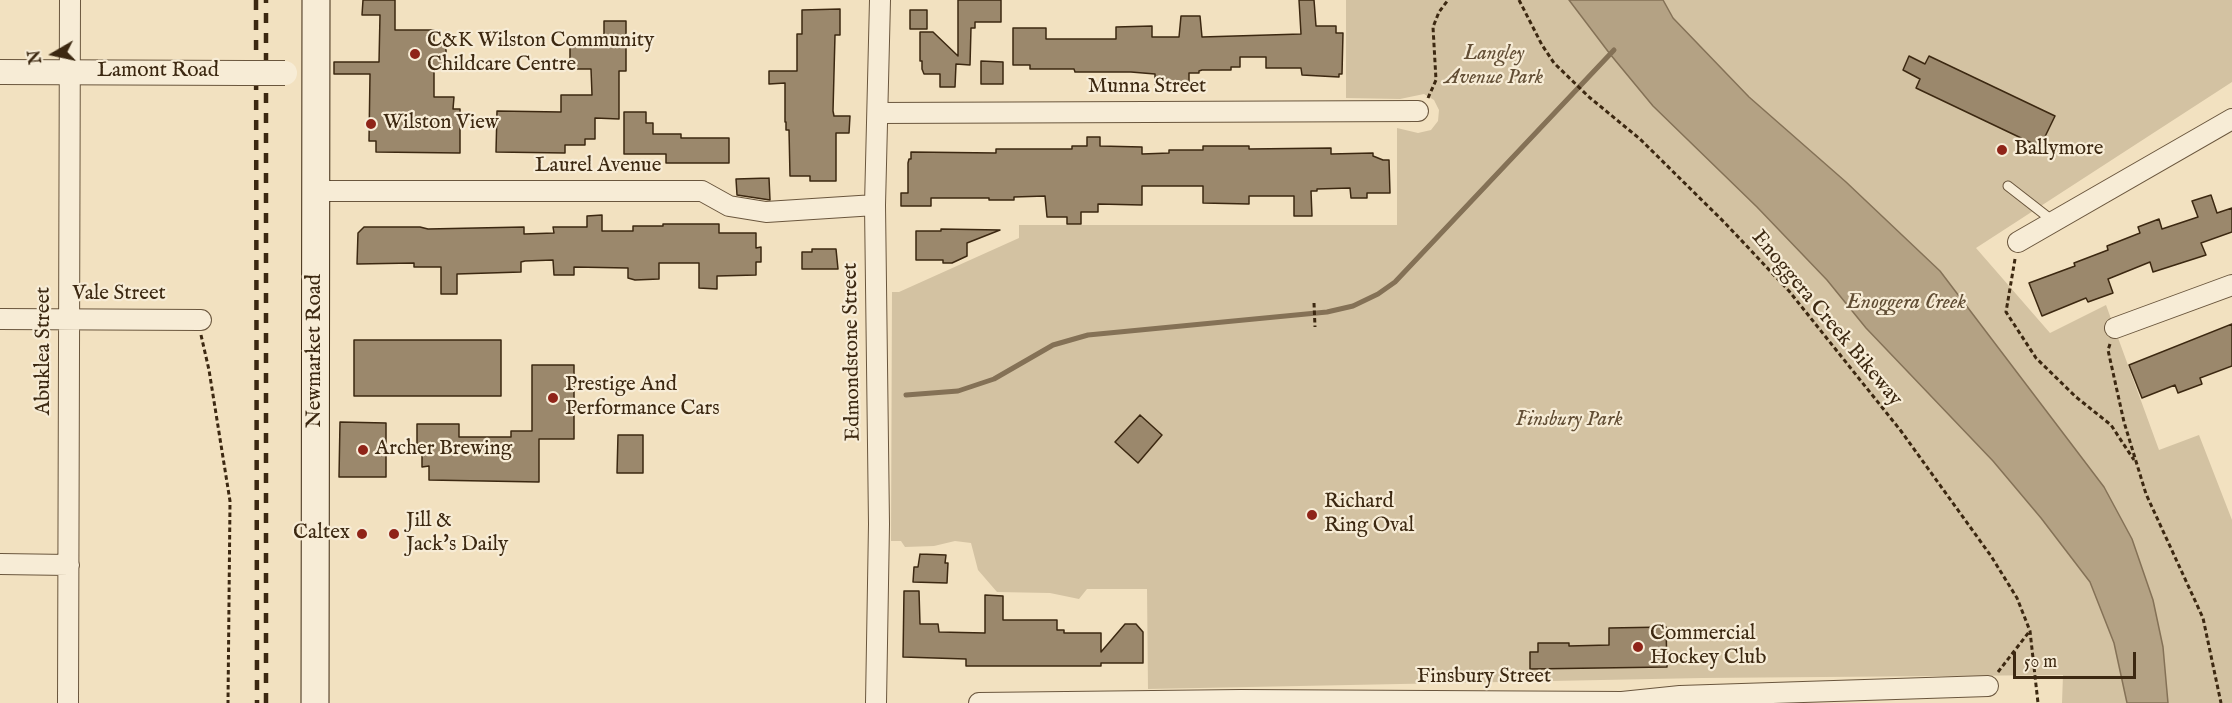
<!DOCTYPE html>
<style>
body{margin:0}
#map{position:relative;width:2232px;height:703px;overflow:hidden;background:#f2e1c0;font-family:"IM FELL English",serif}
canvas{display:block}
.north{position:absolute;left:24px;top:24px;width:60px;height:60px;-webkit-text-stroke:4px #f7ecd6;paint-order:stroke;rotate:261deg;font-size:16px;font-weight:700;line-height:24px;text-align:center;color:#3c2811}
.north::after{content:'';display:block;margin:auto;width:21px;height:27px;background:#3c2811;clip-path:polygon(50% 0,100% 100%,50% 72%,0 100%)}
.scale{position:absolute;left:2013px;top:652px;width:123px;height:27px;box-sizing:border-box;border:3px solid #3c2811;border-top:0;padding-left:8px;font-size:18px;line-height:21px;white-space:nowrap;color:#3c2811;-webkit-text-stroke:4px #f7ecd6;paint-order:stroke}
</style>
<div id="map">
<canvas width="2232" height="703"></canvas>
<div class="north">N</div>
<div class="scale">50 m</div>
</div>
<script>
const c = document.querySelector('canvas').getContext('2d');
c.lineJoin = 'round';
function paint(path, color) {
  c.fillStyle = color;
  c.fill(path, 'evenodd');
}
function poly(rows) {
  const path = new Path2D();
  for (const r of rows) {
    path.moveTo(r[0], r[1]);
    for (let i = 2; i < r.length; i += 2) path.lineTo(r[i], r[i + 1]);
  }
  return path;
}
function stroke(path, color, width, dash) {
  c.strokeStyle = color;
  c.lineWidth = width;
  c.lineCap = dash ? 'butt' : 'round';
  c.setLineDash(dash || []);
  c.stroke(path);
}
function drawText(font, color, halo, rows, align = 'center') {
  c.font = font + ' "IM FELL English",serif';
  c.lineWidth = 4.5;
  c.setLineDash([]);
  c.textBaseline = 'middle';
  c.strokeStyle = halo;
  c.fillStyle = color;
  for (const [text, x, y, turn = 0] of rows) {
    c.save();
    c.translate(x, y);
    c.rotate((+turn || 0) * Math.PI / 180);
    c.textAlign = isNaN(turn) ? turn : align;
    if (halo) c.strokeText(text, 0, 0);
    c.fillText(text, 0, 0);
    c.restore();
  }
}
paint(poly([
 [1346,0,1569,0,1610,54,1827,280,1866,328,1993,461,2041,518,2090,582,2114,643,2127,703,2062,703,2063,675,1702,678,1148,689,1147,589,1087,589,1079,599,1050,593,997,592,978,570,971,543,955,541,934,546,905,547,901,541,891,541,892,292,899,292,1019,238,1019,225,1397,225,1397,128,1418,133,1431,130,1438,121,1439,110,1434,100,1424,94,1400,99,1346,98],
 [1663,0,2232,0,2232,82,1976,248,2050,333,2106,305,2159,450,2199,435,2232,520,2232,703,2168,703,2163,647,2132,539,2104,487,1940,271,1846,182,1749,97,1673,18]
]), '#d3c2a2');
const water = poly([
 [1569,0,1663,0,1673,18,1749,97,1846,182,1940,271,2104,487,2132,539,2153,600,2163,647,2168,703,2127,703,2114,643,2090,582,2041,518,1993,461,1866,328,1827,280,1757,207,1653,106,1610,54,1569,0]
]);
paint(water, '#b4a284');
stroke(water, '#847156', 1.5);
stroke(poly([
 [906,395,958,391,994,379,1053,345,1088,335,1327,312,1353,306,1378,294,1395,282,1614,50]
]), '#847156', 5);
const building = poly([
 [363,0,395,0,395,30,434,30,434,45,446,45,446,70,434,70,434,97,454,97,453,109,460,109,460,153,376,152,376,141,369,141,370,74,334,74,334,62,379,62,380,15,362,15,363,0],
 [958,0,1001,0,1001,22,975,22,975,28,971,28,970,65,956,64,955,87,940,87,940,74,924,74,922,69,922,61,920,61,920,32,933,32,958,56,958,0],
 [1299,0,1314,0,1316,26,1336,26,1336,33,1343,33,1342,74,1339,74,1339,77,1302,75,1301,68,1266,68,1266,57,1240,57,1240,67,1231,67,1231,70,1202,70,1199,71,1199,73,1189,73,1189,84,1155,84,1155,74,1131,72,1075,72,1074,69,1030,69,1030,65,1013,65,1013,28,1046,28,1046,39,1116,39,1116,27,1152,26,1152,37,1179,37,1181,16,1200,16,1202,37,1301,34,1299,0],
 [840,9,840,35,835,35,833,111,834,116,850,116,849,133,836,133,836,181,810,181,810,176,790,176,789,130,786,130,786,122,785,122,785,83,769,84,769,71,797,71,797,34,802,34,802,10,840,9],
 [910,10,927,10,927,29,910,29,910,10],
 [604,21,626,21,626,71,619,71,619,119,595,118,595,139,585,139,585,145,565,145,565,153,496,152,497,111,561,112,561,95,592,95,591,69,570,69,570,46,604,46,604,21],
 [1909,56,1925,64,1929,56,2055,116,2040,147,1916,88,1920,79,1903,70,1909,56],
 [981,61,1003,62,1003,84,981,84,981,61],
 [624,112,646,112,646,123,653,123,653,134,681,134,681,138,729,138,729,163,666,163,666,154,624,154,624,112],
 [1087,137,1100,137,1100,146,1142,147,1142,154,1169,153,1169,150,1203,150,1203,146,1249,146,1249,149,1331,148,1331,154,1373,153,1373,156,1383,160,1389,160,1390,193,1367,193,1367,198,1351,198,1350,188,1317,189,1317,191,1311,191,1312,216,1294,216,1294,196,1249,196,1249,204,1203,203,1203,186,1142,186,1142,205,1098,204,1098,212,1081,212,1081,224,1067,224,1067,217,1047,217,1045,196,1014,197,1014,200,989,200,989,198,931,198,931,206,901,206,901,193,908,193,908,163,909,159,911,159,911,152,996,153,996,149,1072,149,1072,146,1087,146,1087,137],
 [769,178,770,200,737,195,736,179,769,178],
 [2211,195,2217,213,2232,208,2232,232,2201,243,2206,255,2153,272,2150,262,2108,279,2113,293,2088,302,2086,298,2042,316,2029,283,2075,266,2074,263,2108,250,2107,246,2140,233,2138,227,2159,219,2162,229,2198,217,2192,201,2211,195],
 [602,215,602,231,633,231,633,226,663,226,663,224,719,224,719,233,756,233,756,248,761,247,761,262,756,262,756,275,717,276,717,289,699,288,699,263,659,263,659,279,635,280,628,278,628,268,574,267,574,275,554,275,553,260,525,261,521,262,521,272,457,274,457,294,441,294,441,267,414,267,414,263,357,264,358,233,364,227,420,227,428,229,524,227,524,234,554,233,553,227,587,227,587,216,602,215],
 [941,229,1000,230,967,243,967,256,952,263,943,263,943,260,916,260,916,231,941,231,941,229],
 [812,249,836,249,838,269,802,269,802,252,812,252,812,249],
 [2232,324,2232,366,2200,378,2202,384,2178,393,2175,385,2142,398,2129,365,2232,324],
 [354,340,501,340,501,396,354,396,354,340],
 [532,365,574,365,574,439,539,439,539,482,429,480,429,466,422,467,422,448,417,448,417,424,459,424,459,437,511,437,511,431,532,431,532,365],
 [1140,415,1162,435,1138,463,1115,442,1140,415],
 [340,422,386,423,386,477,339,477,340,422],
 [618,435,643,435,643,473,617,473,618,435],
 [920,554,946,555,945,563,948,563,947,583,913,582,914,567,918,567,920,554],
 [904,591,919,591,920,624,938,624,939,632,985,633,985,595,1003,596,1003,620,1057,620,1057,630,1064,630,1064,633,1101,633,1101,652,1125,624,1136,624,1143,632,1143,663,1101,663,1101,666,966,666,966,659,903,657,904,591],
 [1666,627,1667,667,1530,669,1530,652,1538,652,1538,643,1569,643,1569,646,1609,645,1609,628,1666,627]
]);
paint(building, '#9b886c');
stroke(building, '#3c2811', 1.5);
const service = poly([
 [2008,186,2053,221]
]);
const minor = poly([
 [878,113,1418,111],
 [317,191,702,191,729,206,766,212,875,205],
 [2018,242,2232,119],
 [0,319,201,320],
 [2115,328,2232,285],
 [0,564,69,565],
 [68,703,70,0],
 [876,703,879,524,875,205,880,0],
 [979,703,1241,700,1622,702,1680,696,1988,686]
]);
const tertiary = poly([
 [0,72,246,73]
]);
const secondary = poly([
 [315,703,316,0]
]);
stroke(service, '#6a563d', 11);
stroke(minor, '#6a563d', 22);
stroke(tertiary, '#6a563d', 26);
stroke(secondary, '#3c2811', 29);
stroke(poly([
 [1519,0,1542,45,1554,63,1589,97,1640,139,1725,223,1789,291,1901,431,1991,556,2017,598,2030,631,2038,703],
 [1428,98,1436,80,1433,27,1439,12,1448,0],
 [2015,259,2006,312,2036,358,2076,397,2111,425,2134,460],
 [1314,303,1315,327],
 [201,335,209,370,230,501,228,703],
 [2110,344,2108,350,2124,422,2146,494,2203,618,2221,703],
 [1998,672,2029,632]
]), '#3c2811', 3, [4.5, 3]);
stroke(service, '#f7ecd6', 9);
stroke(minor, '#f7ecd6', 20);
stroke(tertiary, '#f7ecd6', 24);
stroke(secondary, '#f7ecd6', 27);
stroke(poly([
 [256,0,257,703],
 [266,703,266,0]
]), '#3c2811', 4.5, [10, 10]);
const tertiaryBridge = poly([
 [246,73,285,73]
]);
stroke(tertiaryBridge, '#6a563d', 26, []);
stroke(tertiaryBridge, '#f7ecd6', 24);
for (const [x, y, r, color] of [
 [415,54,6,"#8f2418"],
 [371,124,6,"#8f2418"],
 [2002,150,6,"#8f2418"],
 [553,398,6,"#8f2418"],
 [363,450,6,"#8f2418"],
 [1312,515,6,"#8f2418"],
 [362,534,6,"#8f2418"],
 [394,534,6,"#8f2418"],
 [1638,647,6,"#8f2418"]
]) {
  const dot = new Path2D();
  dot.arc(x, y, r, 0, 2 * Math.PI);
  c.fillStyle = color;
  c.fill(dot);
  stroke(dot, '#f7ecd6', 2);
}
drawText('21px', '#3c2811', '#f7ecd6', [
 ["C&K Wilston Community",427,42],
 ["Childcare Centre",427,66],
 ["Wilston View",383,124],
 ["Ballymore",2014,150],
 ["Prestige And",565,386],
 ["Performance Cars",565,410],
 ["Archer Brewing",375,450],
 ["Richard",1324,503],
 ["Ring Oval",1324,527],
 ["Jill &",406,522],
 ["Jack's Daily",406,546],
 ["Caltex",350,534,"right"],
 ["Commercial",1650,635],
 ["Hockey Club",1650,659]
], 'left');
drawText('italic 21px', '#624e35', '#f7ecd6', [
 ["Langley",1494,55],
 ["Avenue Park",1494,79],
 ["Finsbury Park",1569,421]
]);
drawText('21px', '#3c2811', '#f7ecd6', [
 ["Lamont Road",158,72],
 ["Munna Street",1147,88],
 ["Laurel Avenue",598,167],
 ["Vale Street",119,295],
 ["Enoggera Creek Bikeway",1826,319,50],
 ["Abuklea Street",45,351,-90],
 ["Newmarket Road",316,351,-90],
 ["Edmondstone Street",853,352,-91],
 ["Finsbury Street",1484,678]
]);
drawText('italic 22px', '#604d34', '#f7ecd6', [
 ["Enoggera Creek",1906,303]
]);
</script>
